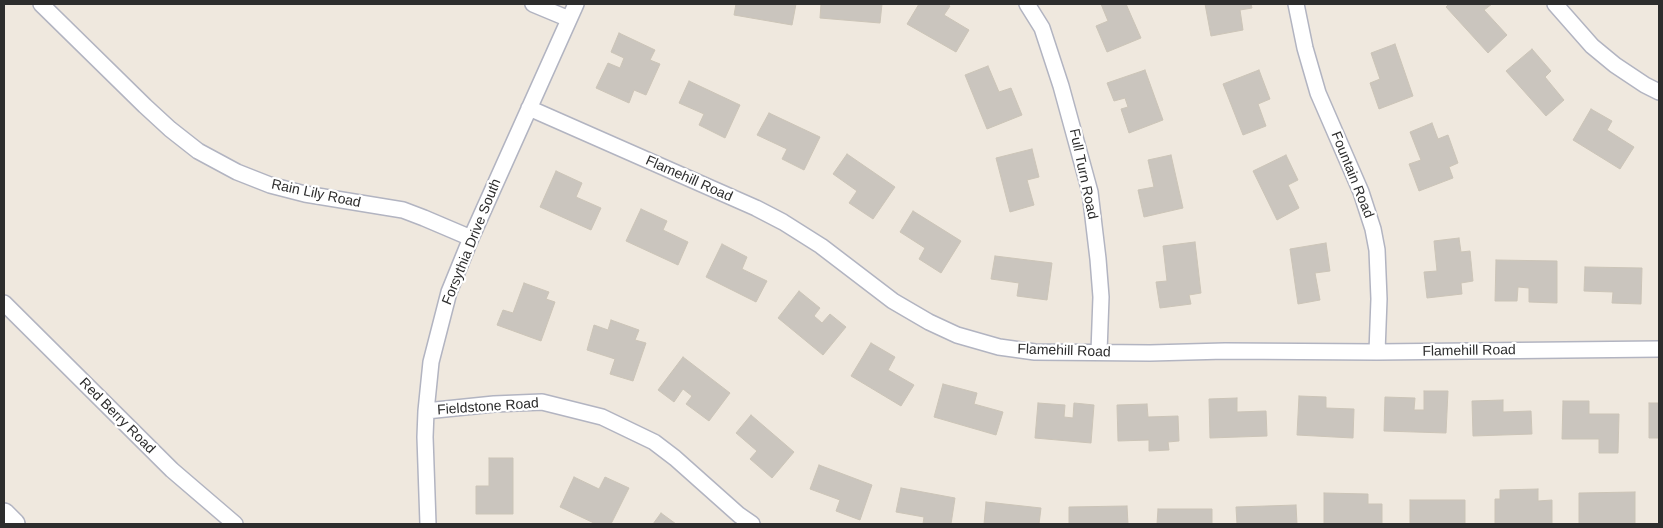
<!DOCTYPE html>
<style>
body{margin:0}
#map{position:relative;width:1663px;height:528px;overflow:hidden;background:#efe8de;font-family:Helvetica,sans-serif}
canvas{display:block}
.frame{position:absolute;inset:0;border:5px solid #2d2d2d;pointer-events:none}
</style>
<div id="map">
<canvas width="1663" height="528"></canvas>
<div class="frame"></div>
</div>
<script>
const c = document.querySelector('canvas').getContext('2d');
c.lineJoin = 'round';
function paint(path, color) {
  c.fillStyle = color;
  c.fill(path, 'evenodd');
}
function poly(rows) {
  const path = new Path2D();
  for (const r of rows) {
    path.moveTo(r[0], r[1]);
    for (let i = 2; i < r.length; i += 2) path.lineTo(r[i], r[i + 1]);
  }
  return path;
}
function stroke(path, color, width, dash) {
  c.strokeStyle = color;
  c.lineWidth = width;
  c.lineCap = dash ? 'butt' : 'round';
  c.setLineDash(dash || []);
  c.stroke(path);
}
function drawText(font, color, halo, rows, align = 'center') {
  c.font = font + ' Helvetica,sans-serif';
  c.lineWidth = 4.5;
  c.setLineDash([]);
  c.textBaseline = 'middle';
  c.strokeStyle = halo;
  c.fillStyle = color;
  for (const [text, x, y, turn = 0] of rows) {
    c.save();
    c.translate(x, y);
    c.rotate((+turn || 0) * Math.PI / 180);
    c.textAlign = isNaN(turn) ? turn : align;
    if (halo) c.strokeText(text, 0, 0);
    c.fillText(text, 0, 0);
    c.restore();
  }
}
const building = poly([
 [736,4,796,4,792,25,734,15,736,4],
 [821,4,882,4,880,23,820,18,821,4],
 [919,4,947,4,950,6,944,15,969,30,956,52,907,24,919,4],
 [1101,4,1126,4,1141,38,1107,52,1096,26,1108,21,1101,4],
 [1205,4,1251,4,1252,8,1240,10,1243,30,1211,36,1205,4],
 [1449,4,1492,4,1484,10,1507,35,1488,53,1446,7,1449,4],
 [619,33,655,50,650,60,660,64,646,95,634,90,629,103,596,88,608,63,620,68,624,58,611,52,619,33],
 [1395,44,1413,96,1379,109,1370,83,1380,79,1371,53,1395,44],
 [1532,49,1551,71,1545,77,1564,100,1546,116,1506,71,1532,49],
 [988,66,999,92,1011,88,1022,115,987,129,965,75,988,66],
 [1145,70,1163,120,1129,133,1121,109,1128,107,1125,98,1114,101,1107,83,1145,70],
 [1259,70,1270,99,1258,104,1266,126,1243,135,1223,84,1259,70],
 [689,81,740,105,725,138,699,125,704,114,679,103,689,81],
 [1591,109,1612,121,1607,130,1634,147,1620,169,1573,140,1591,109],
 [769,113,820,137,804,170,782,159,787,149,757,135,769,113],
 [1432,123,1438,139,1448,135,1458,163,1449,167,1453,178,1419,191,1409,164,1421,160,1410,132,1432,123],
 [1032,149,1039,177,1027,180,1034,205,1010,212,996,158,1032,149],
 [847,154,895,187,873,219,849,203,857,191,833,174,847,154],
 [1171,155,1183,208,1144,217,1138,190,1154,187,1148,160,1171,155],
 [1286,155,1298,180,1288,185,1299,208,1277,220,1253,171,1286,155],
 [556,171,582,183,576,197,601,208,591,230,540,207,556,171],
 [641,209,667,221,663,230,688,242,678,265,626,241,641,209],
 [913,211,961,241,941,273,919,259,925,248,900,232,913,211],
 [1459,238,1461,252,1470,251,1473,281,1461,283,1462,294,1427,298,1424,272,1437,271,1434,241,1459,238],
 [1195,242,1201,293,1189,295,1191,304,1160,308,1156,282,1167,281,1163,246,1195,242],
 [1326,243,1330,271,1315,273,1320,300,1298,304,1290,249,1326,243],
 [722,244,747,257,742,269,767,281,756,302,706,277,722,244],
 [995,256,1052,263,1047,300,1017,296,1019,283,991,279,995,256],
 [1496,260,1557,261,1557,303,1529,302,1529,288,1518,287,1517,301,1495,301,1496,260],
 [1585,267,1642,268,1641,304,1612,303,1613,292,1584,291,1585,267],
 [524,283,549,292,546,299,555,302,541,341,497,325,503,310,513,313,524,283],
 [799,291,820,308,814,316,822,323,830,314,846,327,823,355,778,318,799,291],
 [611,320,639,330,635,340,646,343,633,381,610,374,615,359,587,350,594,325,608,330,611,320],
 [871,343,895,357,888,370,914,385,901,406,851,376,871,343],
 [683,357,730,393,709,421,686,404,692,396,683,389,674,402,658,390,683,357],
 [943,384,977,393,974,404,1003,412,996,435,934,417,943,384],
 [1424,391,1448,391,1446,433,1384,431,1385,397,1415,398,1414,410,1424,410,1424,391],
 [1299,396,1326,397,1326,408,1354,409,1353,438,1297,435,1299,396],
 [1237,398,1237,412,1266,411,1267,436,1210,438,1209,399,1237,398],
 [1503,400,1503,412,1531,411,1532,434,1473,436,1472,401,1503,400],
 [1563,401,1589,401,1589,414,1619,414,1618,453,1599,453,1599,439,1562,439,1563,401],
 [1038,403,1065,405,1064,417,1073,418,1074,403,1094,405,1091,443,1035,438,1038,403],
 [1649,403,1659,403,1659,438,1649,438,1649,403],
 [1147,404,1148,417,1178,416,1179,441,1168,442,1169,450,1149,451,1149,440,1118,441,1117,405,1147,404],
 [751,415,794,452,772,478,750,459,757,451,736,433,751,415],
 [489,458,513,458,513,514,476,514,476,486,489,486,489,458],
 [819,465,872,485,860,520,836,511,840,500,810,489,819,465],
 [574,477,599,489,605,477,629,488,611,524,596,524,560,507,574,477],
 [901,488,955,498,951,524,923,524,924,517,896,512,901,488],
 [1538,489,1538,501,1552,500,1552,524,1495,524,1495,499,1500,499,1500,490,1538,489],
 [1635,492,1635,524,1579,524,1579,493,1635,492],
 [1324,493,1368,494,1368,504,1382,504,1382,524,1324,524,1324,493],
 [1410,500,1465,500,1465,524,1410,524,1410,500],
 [986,502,1041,508,1039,524,984,524,986,502],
 [1296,505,1297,524,1237,524,1236,507,1296,505],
 [1127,506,1128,524,1069,524,1069,507,1127,506],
 [1158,509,1212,509,1212,524,1157,524,1158,509],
 [661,513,676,524,653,524,661,513]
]);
paint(building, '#cac5be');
stroke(building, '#cbc4b7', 1);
const minor = poly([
 [41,4,145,106,170,129,198,151,237,172,270,185,305,194,403,210,424,218,471,238],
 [533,4,569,19],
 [1027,4,1042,28,1061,86,1090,192,1098,259,1101,297,1099,352],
 [1296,4,1305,48,1318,93,1361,192,1373,229,1377,250,1379,299,1377,352],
 [1555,4,1592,46,1615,65,1645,85,1659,92],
 [529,108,756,208,783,222,821,246,893,301,929,322,957,335,999,347,1035,352,1150,353,1225,351,1377,352,1659,349],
 [4,303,172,470,235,524],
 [426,411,494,404,542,402,602,417,654,442,675,458,739,515,752,524],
 [428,524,425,437,426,411,431,362,449,292,471,238,576,4]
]);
const secondary = poly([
 [4,514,14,524]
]);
stroke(minor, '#b2b4c1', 18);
stroke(secondary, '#b2b4c1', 24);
stroke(minor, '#fff', 15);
stroke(secondary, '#fff', 21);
drawText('14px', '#2d2d2d', '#fff', [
 ["Full Turn Road",1083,174,78],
 ["Fountain Road",1352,175,68],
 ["Flamehill Road",689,179,24],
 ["Rain Lily Road",316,194,12],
 ["Forsythia Drive South",472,242,-68],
 ["Flamehill Road",1064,351,2],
 ["Flamehill Road",1469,351,-1],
 ["Fieldstone Road",488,407,-4],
 ["Red Berry Road",117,416,45]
]);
</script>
